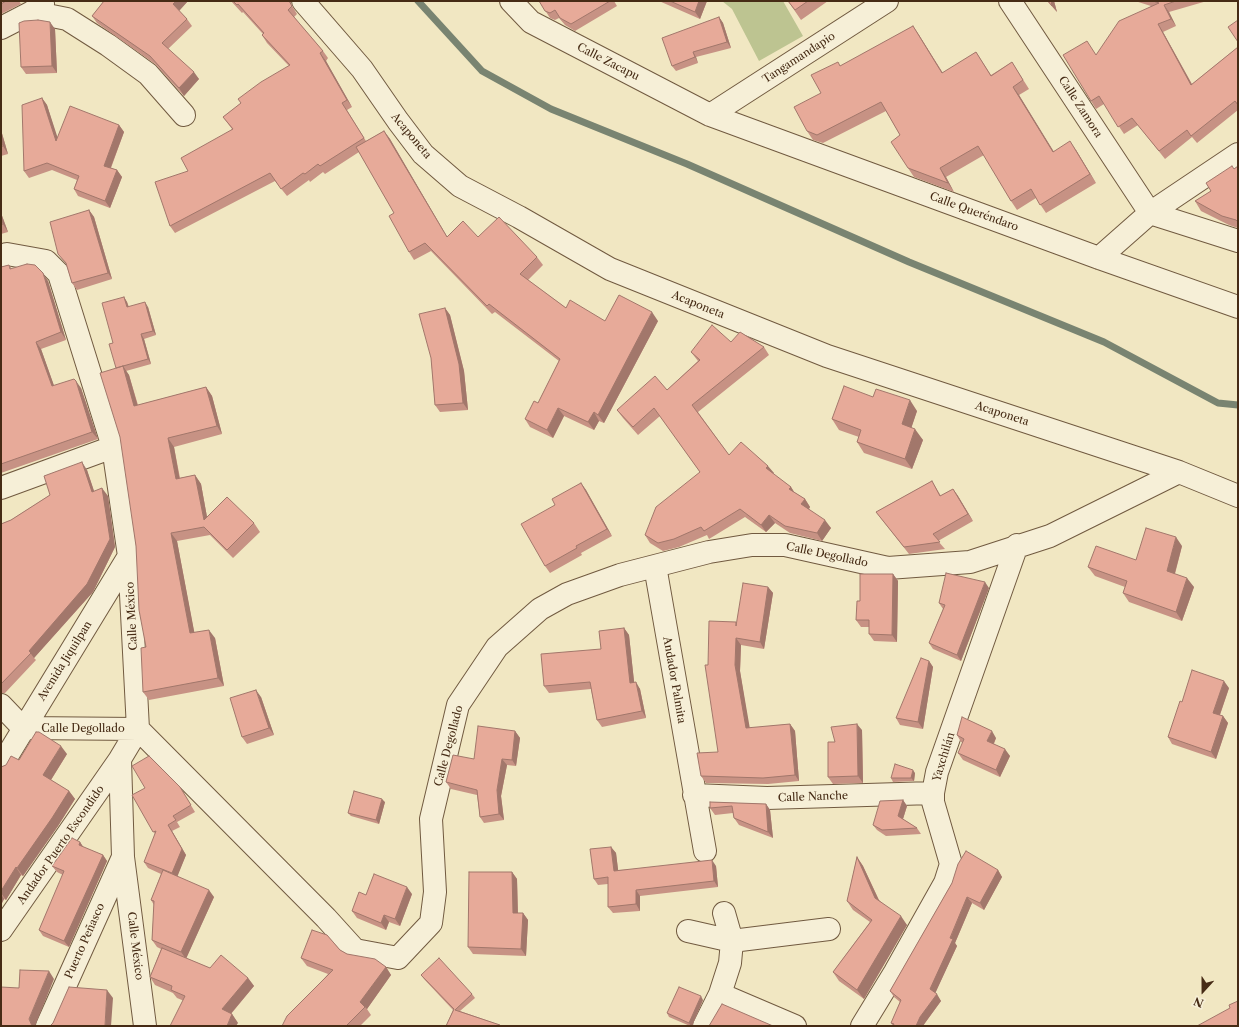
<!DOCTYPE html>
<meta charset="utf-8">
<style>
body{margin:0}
#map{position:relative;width:1239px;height:1027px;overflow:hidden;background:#f1e7c2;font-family:"Libre Caslon Text",serif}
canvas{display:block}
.frame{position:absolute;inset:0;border:2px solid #462b15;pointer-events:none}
.north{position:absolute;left:1183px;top:971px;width:40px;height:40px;-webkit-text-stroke:3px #f6efd7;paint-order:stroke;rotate:201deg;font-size:11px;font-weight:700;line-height:16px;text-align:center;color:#462b15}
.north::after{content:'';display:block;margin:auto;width:14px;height:18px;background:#462b15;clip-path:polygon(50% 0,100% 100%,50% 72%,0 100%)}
</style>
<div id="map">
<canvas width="1239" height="1027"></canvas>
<div class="frame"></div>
<div class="north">N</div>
</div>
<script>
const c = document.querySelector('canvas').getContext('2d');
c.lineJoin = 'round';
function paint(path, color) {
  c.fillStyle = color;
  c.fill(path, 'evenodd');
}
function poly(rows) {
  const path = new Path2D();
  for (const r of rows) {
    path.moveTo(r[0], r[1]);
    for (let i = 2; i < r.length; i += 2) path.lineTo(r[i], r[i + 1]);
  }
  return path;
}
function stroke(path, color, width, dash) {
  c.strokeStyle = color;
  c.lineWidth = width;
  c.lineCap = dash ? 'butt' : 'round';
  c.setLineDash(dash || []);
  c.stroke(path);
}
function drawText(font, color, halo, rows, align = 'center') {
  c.font = font + ' "Libre Caslon Text",serif';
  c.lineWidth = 3;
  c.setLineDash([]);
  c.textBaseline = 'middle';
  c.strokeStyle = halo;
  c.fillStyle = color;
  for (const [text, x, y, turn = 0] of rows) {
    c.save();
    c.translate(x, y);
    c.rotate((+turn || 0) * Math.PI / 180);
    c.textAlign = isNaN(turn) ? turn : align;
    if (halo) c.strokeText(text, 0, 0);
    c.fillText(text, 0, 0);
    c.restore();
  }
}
paint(poly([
 [722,1,783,1,803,36,759,61,732,9]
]), '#bdc491');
stroke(poly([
 [418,1,482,71,551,109,687,164,909,262,1104,342,1218,403,1238,405]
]), '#798471', 7);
const minor = poly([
 [303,1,362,69,398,121,423,154,460,186,519,217,610,269,827,356,1179,472,1238,496],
 [511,1,531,22,710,115,1099,258,1238,307],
 [1010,1,1150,213,1238,241],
 [32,12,67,19,108,45,148,74,184,115],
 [1,28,32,12,43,4],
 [710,115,887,1],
 [1,256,7,254,46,261,59,274,113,447,129,556,138,729,120,759,123,857,145,1026],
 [1099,258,1150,213,1238,154],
 [1,488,113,447],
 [655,566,705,851],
 [1,705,23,728,138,729,326,918,355,950,398,958,431,923,435,892,431,819,458,705,497,647,540,609,567,594,620,575,709,552,752,545,785,545,888,568,970,562,1050,536,1179,472],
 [1,766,129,556],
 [694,795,767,798,933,793],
 [1,930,120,759],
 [688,931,732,941,829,929],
 [720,994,795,1026],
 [47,1026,123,857],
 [704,1026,720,994,730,963,732,941,724,913],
 [862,1026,895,972,945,883,951,864,933,802,933,793,937,772,1017,545]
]);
stroke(minor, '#715a40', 24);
stroke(minor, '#f6efd7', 22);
paint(poly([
 [1,1,19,1,21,4,1,14],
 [104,1,188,1,179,11,187,19,192,26,168,49,199,79,184,96,155,64,97,23,92,16],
 [231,1,291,1,291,4,297,14,294,17,323,51,328,58,326,61,352,107,347,110,366,141,384,131,390,139,447,237,478,237,537,257,543,265,528,280,566,308,605,321,658,321,604,423,599,421,594,430,564,416,553,438,530,427,525,419,538,403,559,361,495,312,492,314,431,251,414,260,409,252,394,213,359,152,325,174,323,172,310,182,309,180,287,196,275,181,175,233,170,226,188,171,232,129,223,117,289,66,267,43,262,35,263,34,243,12,242,13],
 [539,1,614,1,617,6,575,31,565,25,559,18,555,20,550,18],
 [659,1,707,1,700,19],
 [788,1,828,1,801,20],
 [1047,1,1054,1,1057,12],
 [1135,1,1207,1,1169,12,1176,26,1163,32,1192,84,1238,47,1238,110,1197,143,1192,137,1165,159,1138,125,1124,134,1104,104,1096,109,1091,101,1092,49,1096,55,1151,6],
 [719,17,723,23,731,48,696,57,698,63,676,71,672,66],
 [913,26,919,35,943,73,976,52,991,75,1012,62,1029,89,1019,95,1053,151,1076,150,1096,183,1046,213,1036,198,1017,210,1011,201,984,155,946,177,954,192,914,177,908,168,900,135,886,111,823,143,813,140,807,131,821,93,841,66],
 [55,29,57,73,26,74,21,67],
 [42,98,47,105,57,138,119,125,124,132,111,168,117,170,122,177,110,208,78,196,74,189,77,180,52,170,29,178,24,171],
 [1,130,8,154,1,156],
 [1238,166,1238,228,1229,225,1201,211,1195,201,1211,191,1234,169],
 [89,210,94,217,112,279,77,290,72,283,66,264,58,254],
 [1,213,8,232,1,234],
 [9,265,12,269,48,281,66,340,41,349,54,386,81,388,98,439,1,473,1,267],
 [124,297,127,302,129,307,148,307,156,335,144,339,151,364,126,371,129,375,138,405,206,387,212,396,222,434,174,447,180,478,195,475,201,484,207,517,254,523,260,532,233,558,210,535,177,541,194,632,215,638,224,686,149,700,143,692,146,647,136,546,116,368,113,343],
 [445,308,450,315,464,371,468,410,440,412,435,405,431,358],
 [731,342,764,347,769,355,698,412,729,455,774,473,773,474,791,487,794,492,805,499,810,507,809,509,831,528,822,541,790,533,775,523,766,532,745,517,709,539,707,535,679,547,663,551,650,543,645,535,700,472,660,416,638,435,623,418,617,410,667,390,698,361,691,352],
 [873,397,917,411,911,428,923,440,912,469,864,453,857,442,859,437,839,430,832,419],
 [87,470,94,491,108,496,115,547,93,592,34,658,36,660,5,693,1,693,1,524,11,520,50,495],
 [932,481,941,496,953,489,958,496,973,521,938,541,945,549,909,554,876,512],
 [581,483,586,490,612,536,581,553,582,555,550,573,545,566,555,505],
 [1182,546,1175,574,1194,587,1182,621,1129,602,1123,593,1125,587,1095,576,1088,567,1136,560],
 [893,574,898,581,897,642,874,641,869,634,869,627,861,627,856,620,860,601],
 [768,587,773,593,764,649,741,645,740,671,749,728,790,724,795,731,799,781,768,784,706,783,701,776,718,752,708,665,737,623],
 [989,588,961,661,933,649,929,643,943,609,939,603],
 [624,628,629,635,634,682,640,689,646,718,602,727,597,720,591,689,549,693,544,686,601,649],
 [929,661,933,667,923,729,900,725,896,718],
 [1229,688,1220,715,1223,716,1228,723,1216,759,1172,744,1168,737,1182,702],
 [261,697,274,735,247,744,242,737],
 [862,730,863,783,833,784,828,777,835,742],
 [515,731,520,738,516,766,507,765,501,796,504,820,484,823,480,817,477,795,451,789,446,782,474,759],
 [957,735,996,738,994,744,1010,756,1000,777,963,760,958,753,963,743,961,742],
 [67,754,51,780,69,791,75,799,58,826,23,876,21,875,6,900,4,899,1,905,1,767,6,765,19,760],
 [915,773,914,781,893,782,891,778],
 [180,787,195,812,177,822,180,827,172,831,186,855,177,876,214,897,186,958,210,968,248,978,254,986,231,1014,232,1014,238,1023,177,998,173,993,155,985,150,977,161,949,157,947,152,940,154,905,151,900,161,874,148,868,144,862,155,834,132,795],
 [903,800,907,806,903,819,917,828,921,834,886,836,877,830,873,825],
 [385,802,379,824,351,816,348,813],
 [710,802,766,804,770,810,773,838,739,825,734,818,733,813,715,815,710,808],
 [80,842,83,847,103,855,107,861,69,947,43,936,39,930,63,875,57,872,52,866],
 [611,847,616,853,618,870,716,866,718,887,640,896,640,911,613,913,608,907,608,884,598,885,594,879],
 [857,857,863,866,879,900,907,925,864,999,839,981,833,972,870,922,853,910,847,901],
 [998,870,1002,877,984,910,972,903,955,943,957,946,935,993,941,1001,925,1023,923,1026,893,1026,891,1023,900,1002,894,997,890,991,952,883],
 [512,872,517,879,518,913,523,913,528,920,526,956,473,954,468,947],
 [412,894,400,926,389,922,386,930,357,918,352,911,366,895],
 [340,950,347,954,386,967,391,975,367,1009,371,1015,360,1026,282,1026,328,974,307,966,301,958],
 [421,975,472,994,475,998,460,1011,500,1025,501,1026,446,1026,453,1010,424,979],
 [703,1000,692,1026,690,1026,669,1017,667,1013]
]), '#c79284');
paint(poly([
 [176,1,188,1,178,12,173,4],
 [699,1,707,1,700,19,695,12],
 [1051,1,1054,1,1057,12,1052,6],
 [1164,5,1169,12,1176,26,1171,19],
 [719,17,723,23,731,48,727,42],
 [50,22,55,29,57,73,52,66],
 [1158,24,1163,32,1196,92,1191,85],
 [913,26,919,35,948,82,942,73],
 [693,52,696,57,698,63,695,57],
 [320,53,326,61,352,107,347,100],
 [194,72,199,79,184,96,179,88],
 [1013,87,1019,95,1059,160,1053,152],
 [42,98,47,105,61,148,56,141],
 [119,125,124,132,109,172,104,166],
 [1,130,8,154,3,146,1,139],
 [384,131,390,139,452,245,447,237],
 [1070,141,1076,150,1096,183,1090,174],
 [940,168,946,177,954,192,948,183],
 [117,170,122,177,110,208,105,201],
 [89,210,94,217,112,279,108,273],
 [1,213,8,232,3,224,1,219],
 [43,273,48,281,66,340,61,332],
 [124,297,127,302,130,312,127,307],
 [145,302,148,307,156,335,153,331],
 [445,308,450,315,464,371,468,410,463,403],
 [652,312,658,321,604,423,598,415],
 [141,334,144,339,151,364,148,359],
 [36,342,41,349,57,394,52,386],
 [123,366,129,375,140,414,134,406],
 [76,381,81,388,98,439,92,432],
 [206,387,212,396,222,434,217,426],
 [910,400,917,411,909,435,902,424],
 [558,408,564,416,553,438,547,430],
 [594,412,599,421,594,430,588,422],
 [915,429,923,440,912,469,905,459],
 [168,438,174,447,181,487,176,479],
 [82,462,87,470,97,500,92,492],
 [768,466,774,473,771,476,766,468],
 [195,475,201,484,209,528,204,520],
 [581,483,586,490,612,536,607,529],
 [791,487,796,495,789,489],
 [102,488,108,496,115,547,93,592,34,658,29,651],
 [953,489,958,496,973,521,968,514],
 [805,499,810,507,807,512,801,504],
 [769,515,775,523,766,532,761,525],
 [825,520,831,528,822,541,817,533],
 [171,533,177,541,196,641,190,633],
 [1176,537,1182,546,1173,580,1167,571],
 [893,574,898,581,897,642,892,635],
 [1187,578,1194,587,1182,621,1176,612],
 [985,582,989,588,961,661,957,655],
 [768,587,773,593,764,649,760,642],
 [624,628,629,635,635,690,630,683],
 [209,630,215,638,224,686,218,678],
 [736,638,741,645,740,671,751,735,746,728,735,665],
 [929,661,933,667,923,729,918,722],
 [1224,681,1229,688,1218,720,1213,713],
 [636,682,640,689,646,718,642,711],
 [256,690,261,697,274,735,269,728],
 [1223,716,1228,723,1216,759,1211,752],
 [790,724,795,731,799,781,795,775],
 [857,724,862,730,863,783,858,776],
 [515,731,520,738,516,766,512,760],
 [992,731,996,738,992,747,987,741],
 [61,746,67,754,49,783,43,775],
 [1005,749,1010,756,1000,777,996,770],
 [502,759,507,765,501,796,504,820,499,814,497,790],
 [913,770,915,773,914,781,911,778],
 [69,791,75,799,58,826,23,876,17,868],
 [382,799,385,802,379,824,376,820],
 [903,800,907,806,902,822,898,816],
 [766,804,770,810,773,838,768,832],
 [168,825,172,831,186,855,176,880,172,873],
 [80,842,84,848,79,845],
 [611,847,616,853,619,877,614,871],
 [103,855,107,861,69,947,64,941],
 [857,857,863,866,882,907,875,898],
 [712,860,716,866,718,887,714,881],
 [16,867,21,875,6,900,1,893,1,891],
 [998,870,1002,877,984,910,980,903],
 [512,872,517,879,518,920,513,913],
 [407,887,412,894,400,926,395,919],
 [209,890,214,897,186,959,181,952],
 [636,890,640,896,640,911,636,904],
 [1,894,4,899,1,905],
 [967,897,972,903,955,943,957,946,934,996,930,989],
 [523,913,528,920,526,956,521,949],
 [384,915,389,922,386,930,381,923],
 [901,916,907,925,864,999,857,990],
 [386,967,391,975,367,1009,360,1002],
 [49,971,54,979,35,1026,32,1026,29,1019],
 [248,978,254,986,228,1017,222,1009],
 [107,990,113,998,111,1026,105,1026],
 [937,994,941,1001,925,1023,923,1026,916,1026,920,1017],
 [701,996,703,1000,692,1026,691,1026,689,1023],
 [232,1014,238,1023,236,1026,227,1026]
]), '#a2776b');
const building = poly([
 [1,1,6,1,1,4,1,1],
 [104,1,176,1,173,4,187,19,162,43,194,72,179,88,150,56,92,16,104,1],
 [233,1,289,1,292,6,288,10,323,51,320,53,347,100,342,103,364,138,320,166,318,164,305,174,303,173,281,189,270,173,170,226,155,182,188,171,181,158,233,129,223,117,241,103,238,99,261,82,290,65,262,35,264,33,238,4,237,5,233,1],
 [539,1,610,1,571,24,560,18,555,10,550,13,545,11,539,1],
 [670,1,699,1,695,12,670,1],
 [788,1,808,1,795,10,788,1],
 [1048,1,1051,1,1052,6,1048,1],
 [1153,1,1176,1,1164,5,1171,19,1158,24,1191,85,1238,47,1238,105,1235,101,1191,136,1187,130,1159,151,1132,118,1118,127,1099,96,1091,101,1063,55,1087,41,1096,55,1119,21,1159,3,1153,1],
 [719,17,727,42,693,52,695,57,672,66,662,38,719,17],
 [38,20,50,22,52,66,21,67,19,23,24,21,38,20],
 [1238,20,1238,42,1228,27,1238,20],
 [913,26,942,73,976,52,991,76,1012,62,1023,80,1013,87,1053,152,1070,141,1090,174,1040,205,1031,189,1011,201,978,146,940,168,948,183,908,168,891,142,900,135,881,102,817,135,807,131,794,107,821,93,811,75,838,62,840,66,913,26],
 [42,98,56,141,70,106,119,125,104,166,117,170,105,201,74,189,79,176,47,163,24,171,22,105,42,98],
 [384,131,447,237,463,221,478,237,499,217,537,257,520,274,566,308,570,300,605,321,619,295,652,312,598,415,594,412,588,422,558,408,547,430,525,419,534,401,538,403,560,359,489,304,487,306,425,243,409,252,389,216,394,213,356,147,384,131],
 [1,139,3,146,1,147,1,139],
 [1232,166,1234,169,1238,166,1238,222,1236,220,1222,216,1195,201,1211,191,1206,183,1232,166],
 [89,210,108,273,72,283,66,263,58,254,50,222,89,210],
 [1,219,3,224,1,225,1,219],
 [27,264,35,265,43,273,61,332,36,342,52,386,74,379,76,381,92,432,1,464,1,267,9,265,10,269,27,264],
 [124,297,127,307,145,302,153,331,141,334,148,359,116,368,109,344,113,343,102,303,124,297],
 [445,308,459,364,463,403,435,405,431,358,419,314,445,308],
 [712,325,731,342,740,332,764,347,692,405,729,455,741,442,768,466,766,468,791,487,789,489,805,499,801,504,825,520,817,533,785,526,769,515,761,525,740,509,704,531,701,527,674,539,658,543,645,535,656,507,700,472,654,408,633,427,617,410,655,376,667,390,700,360,691,352,712,325],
 [123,366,134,406,206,387,217,426,168,438,176,479,195,475,204,520,227,497,254,523,227,550,204,527,171,533,190,633,209,630,218,678,143,692,141,648,146,647,139,610,136,546,120,437,100,373,123,366],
 [844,386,873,397,876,389,910,400,902,424,915,429,905,459,857,442,861,430,832,419,844,386],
 [82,462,92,492,102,488,110,539,87,584,29,651,31,653,1,684,1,524,11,520,50,495,44,476,82,462],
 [932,481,940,496,953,489,968,514,933,534,940,542,904,547,876,512,932,481],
 [581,483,607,529,576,546,577,548,545,566,521,524,555,505,552,499,581,483],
 [1146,528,1176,537,1167,571,1187,578,1176,612,1123,593,1127,581,1088,567,1096,546,1136,560,1146,528],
 [946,573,985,582,957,655,929,643,945,605,939,603,946,573],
 [860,574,893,574,892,635,869,634,869,620,856,620,857,601,860,601,860,574],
 [743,583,768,587,760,642,736,638,735,665,746,728,790,724,795,775,763,778,701,776,697,753,718,752,705,665,708,665,709,621,736,622,736,626,743,583],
 [624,628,630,683,636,682,642,711,597,720,590,682,544,686,541,654,601,649,599,631,624,628],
 [921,658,929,661,918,722,896,718,921,658],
 [1192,670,1224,681,1213,713,1223,716,1211,752,1168,737,1180,701,1182,702,1192,670],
 [256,690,269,728,242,737,230,698,256,690],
 [962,717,992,731,987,741,1005,749,996,770,958,753,964,739,957,735,962,717],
 [857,724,858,776,828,777,828,742,835,742,831,727,857,724],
 [478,726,515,731,512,760,502,759,497,790,499,814,480,817,477,790,446,782,453,755,474,759,478,726],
 [36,732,39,732,61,746,43,775,69,791,52,818,17,868,16,867,1,891,1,767,6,765,11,756,19,760,36,732],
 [149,756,180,787,191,805,173,816,176,820,168,825,182,849,172,873,144,862,156,831,153,832,132,795,145,788,132,766,149,756],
 [895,764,913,770,911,778,891,778,895,764],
 [354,791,382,799,376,820,348,813,354,791],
 [903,800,898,816,917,828,882,830,873,825,880,801,903,800],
 [710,802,766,804,768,832,734,818,732,806,710,808,710,802],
 [72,838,80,842,79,845,103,855,64,941,39,930,64,871,52,866,72,838],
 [611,847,614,871,712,860,714,881,636,890,636,904,608,907,608,877,594,879,590,849,611,847],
 [966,851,998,870,980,903,967,897,950,938,953,939,930,989,937,994,920,1017,916,1026,893,1026,894,1024,891,1023,901,1000,890,991,952,883,958,864,966,851],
 [857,857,875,898,901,916,857,990,833,972,872,920,847,901,857,857],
 [163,870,209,890,181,952,152,940,154,901,151,900,163,870],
 [469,872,512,872,513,913,523,913,521,949,468,947,469,872],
 [374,874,407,887,395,919,384,915,381,923,352,911,359,892,366,895,374,874],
 [312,930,327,935,340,950,347,954,375,959,386,967,360,1002,365,1007,346,1026,282,1026,287,1016,333,970,301,958,312,930],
 [162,948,210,968,221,955,248,978,222,1009,232,1014,227,1026,170,1026,185,996,171,990,172,986,150,977,162,948],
 [439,958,472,994,455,1010,500,1025,500,1026,446,1026,454,1009,421,975,439,958],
 [20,970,49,971,29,1019,32,1026,1,1026,1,987,19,988,20,970],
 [69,987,107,990,105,1026,50,1026,53,1023,69,987],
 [679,987,701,996,689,1023,667,1013,679,987],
 [1238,1001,1238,1026,1197,1026,1230,1008,1229,1005,1238,1001],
 [722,1004,773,1026,709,1026,722,1004]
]);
paint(building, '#e7aa99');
stroke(building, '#a2776b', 1);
drawText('11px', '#462b15', '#f6efd7', [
 ["Tangamandapio",799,58,-33],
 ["Calle Zacapu",608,62,27],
 ["Calle Zamora",1080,107,57],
 ["Acaponeta",411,136,50],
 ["Calle Queréndaro",974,212,20],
 ["Acaponeta",698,305,22],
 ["Acaponeta",1002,414,18],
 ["Calle Degollado",827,555,12],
 ["Calle México",132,616,-93],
 ["Avenida Jiquilpan",65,661,-58],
 ["Andador Palmita",674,680,80],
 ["Calle Degollado",83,729],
 ["Calle Degollado",449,746,-75],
 ["Yaxchilán",944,757,-73],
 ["Calle Nanche",813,797,-2],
 ["Andador Puerto Escondido",61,845,-55],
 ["Puerto Peñasco",85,941,-66],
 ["Calle México",135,946,83]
]);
</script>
